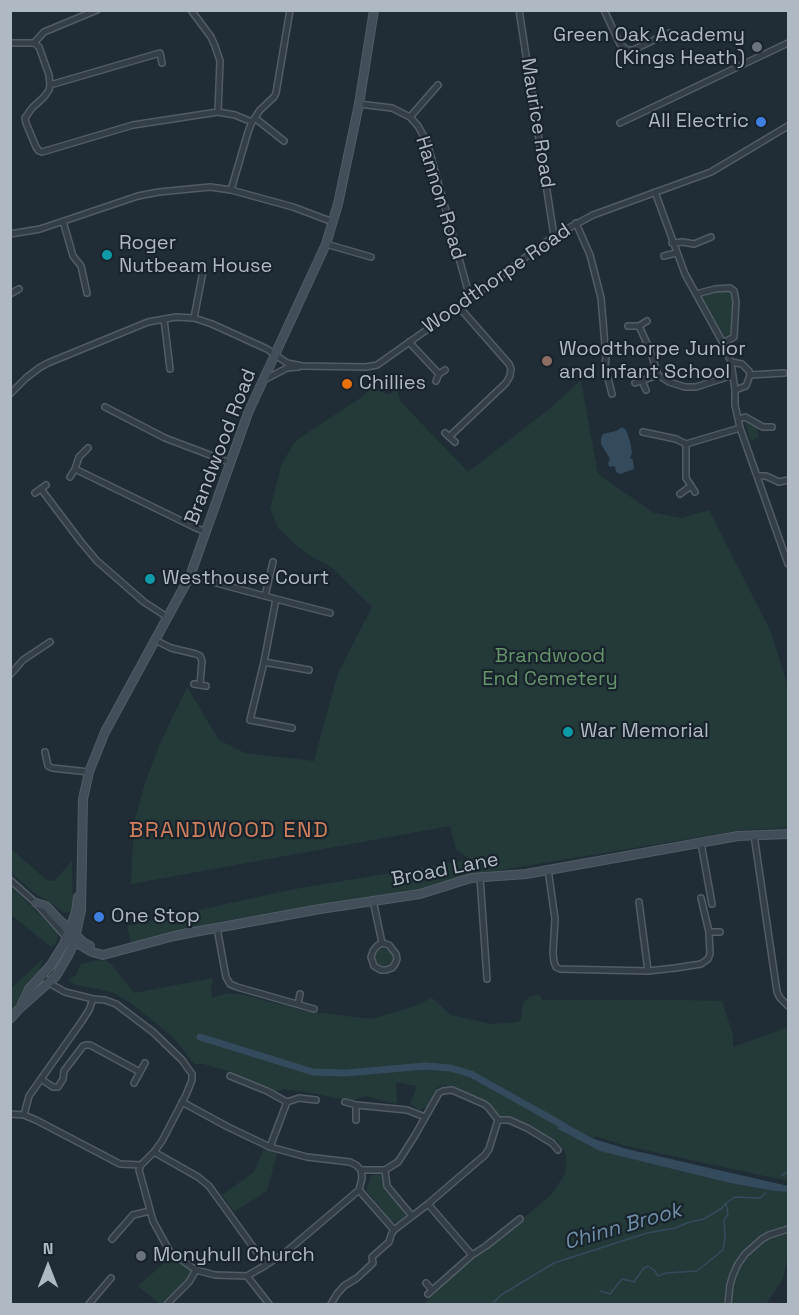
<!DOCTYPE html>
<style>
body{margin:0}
#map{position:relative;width:799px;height:1315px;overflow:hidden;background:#202d37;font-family:"Space Grotesk",sans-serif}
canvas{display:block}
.frame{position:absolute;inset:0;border:12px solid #aeb9c4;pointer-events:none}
.north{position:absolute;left:18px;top:1237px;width:60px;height:60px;-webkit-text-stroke:4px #19232c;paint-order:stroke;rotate:0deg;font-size:16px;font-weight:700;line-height:24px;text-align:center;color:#aeb9c4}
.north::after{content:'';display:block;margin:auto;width:21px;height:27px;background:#aeb9c4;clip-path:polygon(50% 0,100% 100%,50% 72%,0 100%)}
</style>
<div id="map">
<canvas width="799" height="1315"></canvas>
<div class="frame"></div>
<div class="north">N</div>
</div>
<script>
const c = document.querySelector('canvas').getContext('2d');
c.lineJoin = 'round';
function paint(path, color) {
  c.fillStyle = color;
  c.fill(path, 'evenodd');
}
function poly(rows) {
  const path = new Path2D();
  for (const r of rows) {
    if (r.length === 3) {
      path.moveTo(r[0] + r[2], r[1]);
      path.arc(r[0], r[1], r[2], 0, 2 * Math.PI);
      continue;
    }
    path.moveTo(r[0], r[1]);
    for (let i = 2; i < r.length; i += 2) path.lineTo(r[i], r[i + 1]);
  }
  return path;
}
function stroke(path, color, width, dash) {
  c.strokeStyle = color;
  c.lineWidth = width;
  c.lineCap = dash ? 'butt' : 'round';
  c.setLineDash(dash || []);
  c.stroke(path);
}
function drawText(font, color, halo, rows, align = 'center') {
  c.font = font + ' "Space Grotesk",sans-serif';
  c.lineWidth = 4.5;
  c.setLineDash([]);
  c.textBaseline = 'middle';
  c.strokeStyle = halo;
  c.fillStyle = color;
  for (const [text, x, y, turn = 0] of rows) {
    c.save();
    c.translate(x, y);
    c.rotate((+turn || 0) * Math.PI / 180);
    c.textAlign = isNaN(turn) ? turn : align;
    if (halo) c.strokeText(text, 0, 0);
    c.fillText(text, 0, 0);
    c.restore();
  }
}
paint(poly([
 [716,291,729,291,732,293,734,301,732,332,725,339,702,296],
 [581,380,598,474,654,513,682,518,709,510,771,632,788,687,788,828,743,830,465,876,415,892,340,902,223,921,131,943,127,926,289,890,467,860,466,856,456,850,450,826,131,884,134,822,146,780,161,741,187,687,219,740,245,753,314,761,338,673,372,607,331,567,312,557,298,547,278,528,270,509,281,466,293,444,301,437,362,397,372,388,390,395,394,390,397,389,401,402,468,472,548,410],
 [745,423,750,423,757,427,759,437,751,441],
 [11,849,48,881,54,881,72,861,73,910,70,912,64,913,50,902,34,893,11,872],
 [11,889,13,889,29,904,57,932,58,937,56,943,51,947,11,915],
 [384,957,9],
 [44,958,39,970,25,987,15,1009,11,1015,11,988],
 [105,960,111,964,134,993,213,978,211,988,212,998,227,993,244,995,306,1011,371,1019,412,1007,432,998,451,1015,491,1024,517,1022,521,1020,523,1002,530,997,539,994,542,1000,684,1000,722,1001,733,1035,733,1047,788,1027,788,1181,626,1146,595,1136,594,1139,557,1120,558,1129,683,1170,730,1183,775,1191,788,1192,788,1255,783,1279,766,1304,424,1304,472,1257,486,1250,551,1195,565,1174,567,1159,564,1150,556,1140,516,1119,500,1116,489,1104,445,1085,438,1087,428,1106,420,1110,410,1104,417,1086,396,1082,397,1104,365,1096,351,1101,301,1091,283,1089,274,1093,254,1082,228,1071,203,1064,194,1064,174,1038,132,1004,114,993,98,989,75,985,68,979,76,975,81,964,93,961],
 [264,1149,277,1154,267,1191,234,1212,222,1195,254,1172],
 [378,1174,382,1176,386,1190,405,1212,405,1216,400,1221,395,1223,391,1221,367,1191,367,1187,371,1176],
 [172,1256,190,1269,190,1275,183,1285,160,1304,138,1286]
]), '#233a38');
paint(poly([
 [622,427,626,430,630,441,632,453,630,458,633,460,634,469,620,474,616,472,615,467,613,466,610,467,608,464,610,459,601,444,601,438,603,434,616,431],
 [557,1119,594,1139,627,1149,788,1186,788,1192,775,1191,730,1183,600,1151,558,1129]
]), '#344b5e');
stroke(poly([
 [782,1175,788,1172],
 [600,1291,610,1294,622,1279,634,1282,643,1269,648,1266,655,1271,658,1276,666,1273,697,1271,723,1250,725,1238,724,1220,728,1214,726,1204],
 [492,1304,501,1295,554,1263,647,1233,675,1228,690,1222,704,1219,722,1208,726,1203,735,1197,760,1198,766,1193]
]), '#344b5e', 1.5);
stroke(poly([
 [200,1037,313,1072,346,1073,425,1066,450,1068,471,1074,564,1126]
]), '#344b5e', 7);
const street = poly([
 [191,10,211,37,215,46,220,61,218,112],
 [519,10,554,236],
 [604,10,620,44,627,50,633,50,669,33],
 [10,42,13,43,34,43,39,47,49,75,50,85,49,90,44,97,32,108,25,118,26,123,36,147,39,151,42,152,133,125,218,112,235,115,252,122],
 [34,43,44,32,97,10],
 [50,85,160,53,162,63],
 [359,104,392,108,410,117,418,126,427,142,470,298],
 [410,117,438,85],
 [255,118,284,141],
 [620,123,788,43],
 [231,190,248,132,252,122,260,110,274,97,276,93,290,10],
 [655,192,685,274,723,343,731,362,735,390,735,405,740,428,788,564],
 [63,221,73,256,81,266,87,293],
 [576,223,590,255,601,298,606,357,605,367,612,394],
 [10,234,40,229,138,196,159,192,210,187,231,190,293,207,333,222],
 [672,243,683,242,694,244,711,237],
 [326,244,371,257],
 [664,256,676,253],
 [10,294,19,289],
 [696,294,715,289,730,288,734,291,736,301,734,337,723,343],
 [194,318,204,266],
 [164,319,170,369],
 [628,326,639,326,647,321],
 [639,326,650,350,658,375,669,382,685,387,696,387,733,375],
 [409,342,439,374],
 [731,362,742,364,749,371,750,375,746,386,735,390],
 [750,375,784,373],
 [262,381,287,368,298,367],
 [436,381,439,374,445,370],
 [642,381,646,390],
 [635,383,658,375],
 [10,394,26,378,39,368,48,363,148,322,176,317,194,318,212,324,267,349,287,363,302,366,366,367,377,365,459,307,554,236,593,215,711,172,788,126],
 [105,407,165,438,231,463],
 [739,419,745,417,763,427,772,427],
 [643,432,676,439,686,444],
 [445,433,455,442],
 [450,436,506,383,510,376,511,369,509,364,459,307],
 [75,469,194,527,206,532],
 [757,476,766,476,779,482,788,480],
 [70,477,75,469,79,457,88,448],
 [41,489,81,542,97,561,144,602,167,617],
 [695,492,686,478,686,444,740,428],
 [35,493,46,485],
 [680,494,691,486],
 [190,576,276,599,264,662,250,720,292,728],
 [265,596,273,562],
 [276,599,330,613],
 [155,640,171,648,196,654,200,656,202,661,200,684],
 [264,662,309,670],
 [10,675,23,660,50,642],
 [194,684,206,686],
 [45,752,48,766,52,768,89,772],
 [754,835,777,992,780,998,788,1006],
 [701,843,712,904],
 [548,869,555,919,553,953,554,962,556,967,560,969,648,971,675,968,701,964,708,959,710,954,709,932,720,932],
 [480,877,487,979],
 [10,880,36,903,66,937],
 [701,898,709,932],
 [373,900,382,943],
 [639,902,648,971],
 [217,928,226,977,230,984,237,987,314,1009],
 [382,943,389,945,396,954,397,959,395,964,392,968,386,970,381,970,374,966,371,957,373,951,377,946,382,943],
 [298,1004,300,994],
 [230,1076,267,1091,287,1102,270,1147],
 [41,1079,53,1087,58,1087,63,1079,64,1071,83,1046,86,1045,90,1045,140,1072],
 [134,1083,145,1063],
 [182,1102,228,1127,270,1147,307,1157,350,1162,356,1165,361,1170,362,1178,359,1190],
 [287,1102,299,1098,316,1100],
 [345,1102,356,1105,407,1110,425,1117],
 [10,1114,24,1115,36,1120,120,1164,141,1165,154,1152,162,1141,186,1095,192,1080,192,1074,182,1060,153,1032,116,1004,105,1000,93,999,65,992,49,983,42,975],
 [24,1115,29,1096,82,1021,89,1010,93,999],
 [356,1120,356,1105],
 [498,1120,509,1120,527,1128,552,1143,558,1150],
 [154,1152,198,1177,209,1186,266,1265],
 [141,1165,139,1170,153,1221,170,1252,196,1270,215,1275,247,1276,266,1265,286,1252,359,1190],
 [361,1170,385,1170,398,1162,414,1137,439,1093,443,1091,452,1090,484,1104,488,1107,498,1120],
 [385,1170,387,1186,412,1216],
 [359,1190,394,1230],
 [428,1204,472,1255,428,1294],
 [112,1239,133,1215,150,1211],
 [472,1255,486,1246,520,1219],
 [247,1276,269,1304],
 [426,1283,432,1290],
 [89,1304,111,1278],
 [167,1304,189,1282,196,1270],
 [331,1304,337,1294,344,1286,357,1278,373,1263,372,1257,389,1242,391,1235,394,1230,428,1204,485,1155,489,1149,498,1120],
 [728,1304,730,1285,733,1275,738,1264,745,1254,762,1239,769,1235,788,1229]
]);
const secondary = poly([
 [36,903,46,906,58,919,84,943,90,946],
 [66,937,92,952,103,955,174,936,194,932,320,909,420,894,471,878,526,874,738,836,788,834],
 [22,1004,29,989,51,965,64,944,76,912,78,897],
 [10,1019,20,1008,56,976,69,954,74,943,81,910,83,799,89,772,105,732,190,576,248,413,326,244,338,204,359,104,374,10]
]);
stroke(street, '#515c65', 8);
stroke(secondary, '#515c65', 10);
stroke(street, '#343e47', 5);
stroke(secondary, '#424e5a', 8);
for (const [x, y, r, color] of [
 [757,47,6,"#6b7280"],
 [761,122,6,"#3f7fe0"],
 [107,255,6,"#0f9aa8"],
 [547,361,6,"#8d6e63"],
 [347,384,6,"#e8710a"],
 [150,579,6,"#0f9aa8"],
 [568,732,6,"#0f9aa8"],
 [99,917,6,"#3f7fe0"],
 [141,1256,6,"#6b7280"]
]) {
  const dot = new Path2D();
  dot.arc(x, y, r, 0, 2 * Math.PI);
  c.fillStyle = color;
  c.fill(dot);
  stroke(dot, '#19232c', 2);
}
drawText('20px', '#aeb9c4', '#19232c', [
 ["Green Oak Academy",745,36,"right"],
 ["(Kings Heath)",745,59,"right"],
 ["All Electric",749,122,"right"],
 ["Roger",119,244],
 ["Nutbeam House",119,267],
 ["Woodthorpe Junior",559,350],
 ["and Infant School",559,373],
 ["Chillies",359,384],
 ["Westhouse Court",162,579],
 ["War Memorial",580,732],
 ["One Stop",111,917],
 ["Monyhull Church",153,1256]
], 'left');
drawText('20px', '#aeb9c4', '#19232c', [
 ["Maurice Road",537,123,81],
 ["Hannon Road",440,198,73],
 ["Woodthorpe Road",497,279,-35],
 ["Brandwood Road",221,447,-69],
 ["Broad Lane",445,870,-11]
]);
drawText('20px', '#66946b', '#19232c', [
 ["Brandwood",550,657],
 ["End Cemetery",550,680]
]);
drawText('italic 21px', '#6f8fa8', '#19232c', [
 ["Chinn Brook",623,1227,-16]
]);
c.letterSpacing = '1.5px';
drawText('22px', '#d07f5d', '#19232c', [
 ["BRANDWOOD END",229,831]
]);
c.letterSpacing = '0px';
</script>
